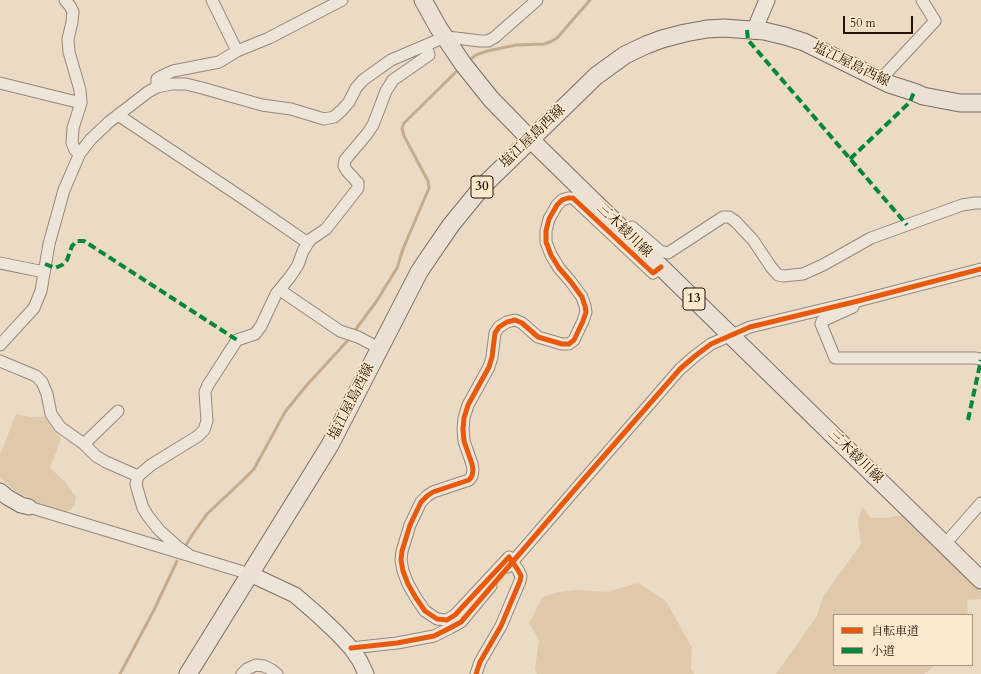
<!DOCTYPE html>
<meta charset="utf-8">
<style>
body{margin:0}
#map{position:relative;width:981px;height:674px;overflow:hidden;background:#ebdac4;font-family:Cardo,"Noto Serif JP",serif}
canvas{display:block}
.legend{position:absolute;left:833px;top:614px;width:140px;height:52px;box-sizing:border-box;background:#fde9ce;border:1px solid #a7937e;margin:0;padding:5px 7px;list-style:none;font-size:12px;color:#251106}
.legend li{display:flex;align-items:center;gap:8px;height:20px}
.legend b{width:20px;border:1px solid #a7937e}
.scale{position:absolute;left:843px;top:16px;width:70px;height:18px;box-sizing:border-box;border:2px solid #251106;border-top:0;padding-left:5px;font-size:12px;line-height:14px;white-space:nowrap;color:#251106;-webkit-text-stroke:3px #fde9ce;paint-order:stroke}
</style>
<div id="map">
<canvas width="981" height="674"></canvas>
<ul class="legend">
<li><b style="height:5px;background:#e8590c"></b>自転車道</li>
<li><b style="height:5px;background:#00873e"></b>小道</li>
</ul>
<div class="scale">50 m</div>
</div>
<script>
const c = document.querySelector('canvas').getContext('2d');
c.lineJoin = 'round';
function paint(path, color) {
  c.fillStyle = color;
  c.fill(path, 'evenodd');
}
function poly(rows) {
  const path = new Path2D();
  for (const r of rows) {
    path.moveTo(r[0], r[1]);
    for (let i = 2; i < r.length; i += 2) path.lineTo(r[i], r[i + 1]);
  }
  return path;
}
function stroke(path, color, width, dash) {
  c.strokeStyle = color;
  c.lineWidth = width;
  c.lineCap = dash ? 'butt' : 'round';
  c.setLineDash(dash || []);
  c.stroke(path);
}
function drawText(font, color, halo, rows, align = 'center') {
  c.font = font + ' Cardo,"Noto Serif JP",serif';
  c.lineWidth = 3.5;
  c.setLineDash([]);
  c.textBaseline = 'middle';
  c.strokeStyle = halo;
  c.fillStyle = color;
  for (const [text, x, y, turn = 0] of rows) {
    c.save();
    c.translate(x, y);
    c.rotate((+turn || 0) * Math.PI / 180);
    c.textAlign = isNaN(turn) ? turn : align;
    if (halo) c.strokeText(text, 0, 0);
    c.fillText(text, 0, 0);
    c.restore();
  }
}
paint(poly([
 [16,414,30,417,45,417,54,431,61,439,50,468,65,482,76,497,74,506,67,512,39,503,15,491,0,478,0,454,4,445],
 [862,507,871,518,886,518,902,515,981,590,981,599,967,600,968,615,834,615,834,665,935,665,924,674,776,674,817,616,823,597,861,544,858,521],
 [638,583,666,601,692,648,691,669,694,674,537,674,535,669,539,640,529,623,543,597,559,592,577,590,607,592]
]), '#e0c8ab');
stroke(poly([
 [468,61,476,55,487,51,516,45,544,44,550,42,557,38,590,0],
 [353,333,376,302,397,268,403,249,429,188,428,181,404,136,402,128,404,123,458,70],
 [185,547,192,535,207,514,241,482,254,469,285,412,306,386,350,338],
 [120,674,154,610,177,561]
]), '#c4ac8f', 3);
const street = poly([
 [65,0,70,6,73,12,72,22,68,39,69,52,80,90,81,103,73,128,72,143,75,150,80,153],
 [237,51,269,38,342,0],
 [880,80,935,21,922,0],
 [0,83,81,103],
 [157,87,157,79,162,76,173,71,219,62,237,51,212,0],
 [118,115,247,201,308,243],
 [624,231,632,227,660,251,668,253,723,217,729,217,735,221,753,240,771,267,778,275,783,276,803,274,823,265,871,238,962,205,975,203,981,203],
 [0,263,44,272],
 [280,290,340,331,358,337,379,348],
 [853,307,822,321,821,324,835,358,975,358,981,359],
 [0,345,34,308,41,291,49,244,64,190,80,153,91,139,109,122,148,92,157,87,171,84,186,84,202,88,262,105,291,109,324,119,334,117,342,110,349,102,356,88,363,80,391,60,445,37,456,38,480,41,488,41,495,37,537,0],
 [0,361,36,376,42,382,47,394,51,414,60,427,84,444,96,456,106,462,138,476],
 [84,444,118,411],
 [29,507,250,574],
 [945,544,981,503],
 [189,555,178,547,159,530,148,516,143,508,139,495,136,484,138,476,151,465,198,436,204,430,207,421,205,392,208,385,237,340,255,334,261,326,276,294,290,277,298,265,303,251,308,243,311,239,326,229,358,188,358,183,347,171,344,166,345,160,367,134,373,125,386,91,393,80,429,55,426,45],
 [508,567,680,369,695,356,711,344,750,327,858,301,981,269],
 [351,648,397,643,434,636,450,628,461,622,491,586],
 [242,674,247,669,256,665,264,666,272,670,277,674],
 [476,674,480,662,501,626,520,581,521,576,518,570,509,557,455,615,447,620,437,619,425,611,416,598,408,584,403,571,401,560,402,551,410,525,421,502,427,496,433,492,469,480,472,476,473,470,472,464,464,441,463,429,464,418,468,405,489,367,492,357,495,333,499,327,507,322,515,320,522,323,538,337,562,344,569,344,574,340,583,321,586,312,585,306,582,297,571,282,559,268,551,255,546,242,546,231,549,219,557,205,562,200,568,198,573,198,653,273,661,267]
]);
const secondary = poly([
 [754,31,767,0],
 [0,491,7,497,21,505,29,507],
 [250,574,295,595,318,615,337,633,351,648,360,661,366,674]
]);
const primary = poly([
 [423,0,438,27,463,64,491,99,531,140,981,580],
 [188,674,330,445,419,272,429,257,451,225,482,187,596,76,625,55,646,45,662,39,685,33,707,29,724,28,764,31,785,36,804,42,889,84,914,92,923,96,960,103,981,103]
]);
stroke(street, '#94887b', 13);
stroke(secondary, '#796d61', 17);
stroke(primary, '#796d61', 19);
stroke(street, '#eee5d9', 11);
stroke(secondary, '#eee5d9', 15);
stroke(primary, '#eae0d3', 17);
stroke(poly([
 [747,30,748,40,907,225],
 [850,159,910,102,914,92],
 [45,264,55,268,62,265,67,260,72,246,77,241,84,241,237,340],
 [968,420,981,360]
]), '#00873e', 4, [8, 4]);
stroke(poly([
 [351,648,397,643,434,636,450,628,461,622,583,480,680,369,695,356,711,344,750,327,858,301,981,269],
 [476,674,480,662,501,626,520,581,521,576,518,570,509,557,455,615,447,620,437,619,425,611,416,598,408,584,403,571,401,560,402,551,410,525,421,502,427,496,433,492,469,480,472,476,473,470,472,464,464,441,463,429,464,418,468,405,489,367,492,357,495,333,499,327,507,322,515,320,522,323,538,337,562,344,569,344,574,340,583,321,586,312,585,306,582,297,571,282,559,268,551,255,546,242,546,231,549,219,557,205,562,200,568,198,573,198,653,273,661,267]
]), '#e8590c', 5);
for (const [x, y, w] of [
 [482,187,22],
 [694,299,22]
]) {
  const box = new Path2D();
  box.roundRect(x - w / 2, y - 11, w, 22, 3);
  c.fillStyle = '#fde9ce';
  c.fill(box);
  stroke(box, '#251106', 1);
}
drawText('bold 13px', '#251106', null, [
 ["30",482,187],
 ["13",694,299]
]);
drawText('14px', '#251106', '#fde9ce', [
 ["塩江屋島西線",851,65,26],
 ["塩江屋島西線",533,137,-44],
 ["三木綾川線",624,231,44],
 ["塩江屋島西線",352,402,-63],
 ["三木綾川線",855,457,44]
]);
</script>
